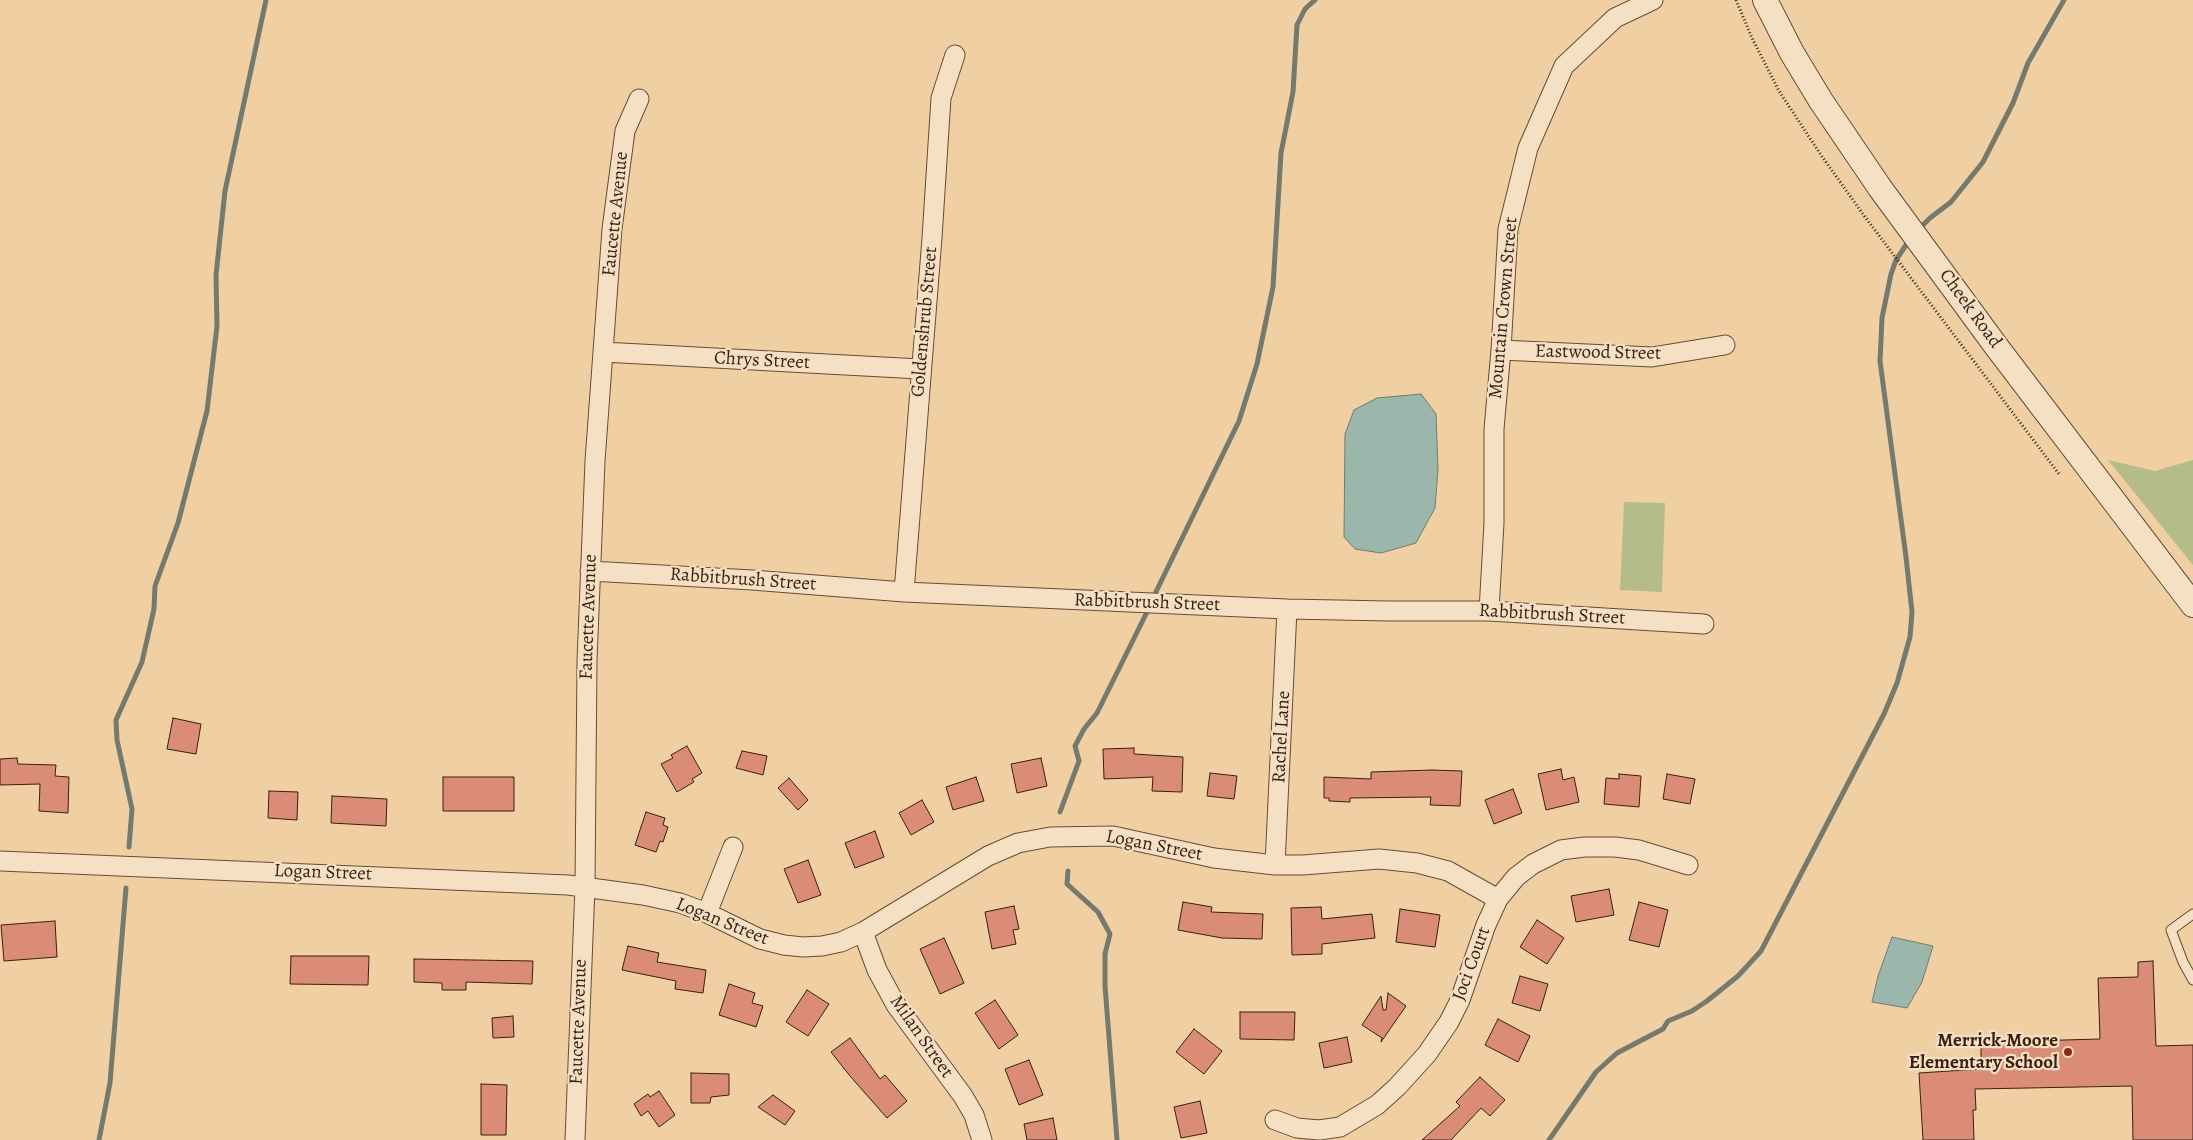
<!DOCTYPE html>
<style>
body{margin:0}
canvas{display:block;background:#f0d0a3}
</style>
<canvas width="2193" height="1140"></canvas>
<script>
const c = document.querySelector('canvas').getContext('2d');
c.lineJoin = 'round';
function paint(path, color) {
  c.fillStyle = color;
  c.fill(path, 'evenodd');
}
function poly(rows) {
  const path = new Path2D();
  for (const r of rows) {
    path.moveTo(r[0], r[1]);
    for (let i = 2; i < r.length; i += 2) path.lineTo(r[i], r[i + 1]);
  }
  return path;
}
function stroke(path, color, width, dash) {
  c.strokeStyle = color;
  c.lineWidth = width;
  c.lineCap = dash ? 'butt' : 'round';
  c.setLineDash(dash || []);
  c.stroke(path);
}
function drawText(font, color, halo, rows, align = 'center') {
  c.font = font + ' Alegreya,serif';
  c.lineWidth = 4.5;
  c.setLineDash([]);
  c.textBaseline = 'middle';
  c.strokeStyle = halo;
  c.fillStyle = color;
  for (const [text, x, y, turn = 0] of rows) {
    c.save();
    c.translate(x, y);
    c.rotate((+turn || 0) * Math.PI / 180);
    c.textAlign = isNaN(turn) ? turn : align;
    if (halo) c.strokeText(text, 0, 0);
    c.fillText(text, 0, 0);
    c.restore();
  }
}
paint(poly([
 [2108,460,2155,471,2193,460,2193,565],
 [1624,502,1665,503,1662,592,1620,590]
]), '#b4bc8a');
const water = poly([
 [1421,394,1436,414,1438,469,1435,508,1416,543,1381,553,1355,549,1344,537,1345,434,1354,410,1377,398,1421,394],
 [1892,937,1933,946,1922,982,1907,1008,1872,1002,1878,976,1892,937]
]);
paint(water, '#9bb6ab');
stroke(water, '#747a6e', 1);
stroke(poly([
 [1919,229,1930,218,1951,202,1983,162,2013,103,2028,63,2064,0],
 [1152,600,1239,421,1257,364,1273,287,1281,153,1293,92,1297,25,1305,9,1315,0],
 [1060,812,1079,761,1075,746,1084,729,1097,713,1149,608],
 [129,847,132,809,117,740,116,720,142,662,154,609,155,586,178,523,207,411,217,326,216,275,225,191,266,0],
 [1068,871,1067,884,1098,912,1110,934,1105,954,1105,986,1117,1140],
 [99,1140,110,1083,126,888],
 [1549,1140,1596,1072,1617,1053,1663,1029,1668,1021,1692,1011,1707,1001,1738,976,1761,951,1884,714,1897,683,1910,637,1912,612,1906,557,1880,361,1882,318,1891,274,1896,260,1910,239]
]), '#747a6e', 5);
const building = poly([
 [173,718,201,724,196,754,167,749,173,718],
 [687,746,702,773,692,779,694,782,677,792,661,764,673,758,671,755,687,746],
 [1134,748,1134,754,1183,757,1182,792,1152,791,1153,777,1104,779,1103,749,1134,748],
 [742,751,767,756,763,775,736,768,742,751],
 [17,758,18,764,56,765,55,776,69,777,68,813,39,811,40,784,0,785,0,759,17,758],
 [1041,758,1047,786,1017,793,1011,764,1041,758],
 [1561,769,1563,780,1574,777,1579,802,1546,810,1538,774,1561,769],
 [1432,770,1462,771,1460,806,1430,805,1431,797,1350,798,1350,802,1329,801,1329,798,1324,798,1324,777,1371,779,1371,772,1432,770],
 [1210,773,1237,776,1234,799,1207,796,1210,773],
 [1619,774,1641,776,1639,807,1604,804,1606,778,1619,779,1619,774],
 [1667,774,1695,779,1690,804,1663,799,1667,774],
 [443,777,514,777,514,811,443,811,443,777],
 [976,777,984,801,953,810,946,787,976,777],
 [789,778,808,800,798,810,778,788,789,778],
 [1513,789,1522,813,1494,824,1485,800,1513,789],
 [269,791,298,792,297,820,268,818,269,791],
 [332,796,387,799,386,826,331,823,332,796],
 [922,800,934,822,911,835,899,813,922,800],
 [646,812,665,818,663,825,668,827,663,842,660,841,656,852,635,845,646,812],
 [875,831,884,857,855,868,845,843,875,831],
 [808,860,821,895,798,903,784,869,808,860],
 [1609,889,1614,915,1576,922,1571,896,1609,889],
 [1183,902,1212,907,1211,912,1263,914,1262,939,1222,938,1178,930,1183,902],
 [1639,902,1668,910,1659,947,1629,940,1639,902],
 [1014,906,1019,929,1013,930,1016,944,992,949,985,912,1014,906],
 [1321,907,1322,919,1372,914,1375,938,1322,944,1322,954,1292,955,1291,908,1321,907],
 [1400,909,1440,915,1435,947,1396,942,1400,909],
 [1537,920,1564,938,1547,964,1520,947,1537,920],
 [55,921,57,957,4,961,1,925,55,921],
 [944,938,964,983,940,994,920,949,944,938],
 [628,946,659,953,657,962,706,970,703,993,675,989,676,981,622,970,628,946],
 [291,956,369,956,368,985,290,984,291,956],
 [414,959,533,961,532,984,466,982,466,990,442,990,442,983,414,982,414,959],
 [2153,961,2156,1046,2193,1045,2193,1140,2133,1140,2132,1086,1975,1089,1976,1110,1973,1110,1974,1140,1923,1140,1919,1073,1981,1069,1981,1046,1991,1042,2100,1039,2098,978,2138,977,2138,962,2153,961],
 [1520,976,1548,984,1540,1011,1512,1003,1520,976],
 [729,984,755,993,752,1003,763,1006,756,1027,719,1015,729,984],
 [807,990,829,1004,808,1036,786,1022,807,990],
 [1388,993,1406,1006,1381,1042,1382,1038,1362,1025,1381,996,1383,1010,1386,1010,1388,993],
 [995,1000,1018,1035,999,1049,975,1013,995,1000],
 [1240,1012,1295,1012,1294,1040,1240,1039,1240,1012],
 [513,1016,514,1037,493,1038,492,1018,513,1016],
 [1498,1019,1530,1036,1518,1062,1485,1045,1498,1019],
 [1194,1029,1222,1051,1204,1074,1176,1052,1194,1029],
 [1347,1037,1352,1062,1324,1068,1319,1043,1347,1037],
 [850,1038,880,1079,885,1075,907,1101,887,1118,850,1076,831,1052,850,1038],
 [1029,1060,1043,1095,1019,1105,1005,1069,1029,1060],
 [691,1073,729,1074,729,1095,711,1097,710,1103,691,1103,691,1073],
 [1480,1077,1505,1100,1490,1116,1481,1108,1451,1140,1422,1140,1460,1106,1456,1102,1480,1077],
 [481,1084,507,1085,506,1135,481,1135,481,1084],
 [659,1091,675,1115,659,1127,648,1111,641,1116,634,1104,648,1094,650,1097,659,1091],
 [773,1095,795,1111,785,1125,758,1107,773,1095],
 [1200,1101,1207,1133,1181,1138,1174,1107,1200,1101],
 [1053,1118,1057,1140,1027,1140,1024,1124,1053,1118]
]);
paint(building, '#da8c76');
stroke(building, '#391f12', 1);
const service = poly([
 [2193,914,2171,930,2183,962,2193,980]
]);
const minor = poly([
 [1501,350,1652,357,1725,345],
 [603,352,920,369],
 [590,571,752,580,904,592,1287,609,1388,611,1489,611,1704,624],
 [904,592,932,238,941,98,955,55],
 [1489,611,1494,523,1494,429,1501,350,1508,229,1528,148,1564,66,1615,18,1653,0],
 [0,861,568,885,643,895,680,903,707,913,760,939,784,945,803,947,822,946,841,942,863,932,988,856,1018,843,1050,837,1113,836,1214,858,1275,865,1303,865,1379,859,1417,863,1448,871,1498,899],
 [1275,865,1287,609],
 [707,913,733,847],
 [863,932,877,970,896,1005,963,1096,974,1115,982,1140],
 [1275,1120,1297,1128,1319,1130,1340,1127,1377,1105,1397,1087,1427,1054,1449,1022,1460,1000,1486,925,1498,899,1516,877,1533,864,1561,850,1584,847,1615,847,1639,850,1688,865],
 [575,1140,585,887,587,661,595,461,612,229,625,131,639,99]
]);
const tertiary = poly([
 [1765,0,1792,53,1821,101,1880,188,1996,346,2193,605]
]);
stroke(service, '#674b36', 11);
stroke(minor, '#674b36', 21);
stroke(tertiary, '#674b36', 26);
stroke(poly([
 [1736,0,1752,38,1779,91,1821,155,1865,217,2059,474]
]), '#391f12', 3, [1, 2.5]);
stroke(service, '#f5e0c3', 9);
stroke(minor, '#f5e0c3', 19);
stroke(tertiary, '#f5e0c3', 24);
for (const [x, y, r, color] of [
 [2068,1052,5,"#8f2418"]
]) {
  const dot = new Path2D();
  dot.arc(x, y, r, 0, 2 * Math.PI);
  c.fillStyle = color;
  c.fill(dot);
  stroke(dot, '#f5e0c3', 2);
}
drawText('19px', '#391f12', '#f5e0c3', [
 ["Faucette Avenue",616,214,-84],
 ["Mountain Crown Street",1504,308,-85],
 ["Cheek Road",1970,309,54],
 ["Goldenshrub Street",925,322,-85],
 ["Eastwood Street",1598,353,1],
 ["Chrys Street",762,361,3],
 ["Rabbitbrush Street",743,580,4],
 ["Rabbitbrush Street",1147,603,2],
 ["Rabbitbrush Street",1552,615,3],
 ["Faucette Avenue",589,617,-88],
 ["Rachel Lane",1282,737,-87],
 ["Logan Street",1154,846,11],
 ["Logan Street",323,873,2],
 ["Logan Street",722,922,22],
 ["Joci Court",1472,964,-70],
 ["Faucette Avenue",579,1022,-88],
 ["Milan Street",921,1037,55]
]);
drawText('bold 19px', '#391f12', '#f5e0c3', [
 ["Merrick-Moore",2058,1041],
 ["Elementary School",2058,1063]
], 'right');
</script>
